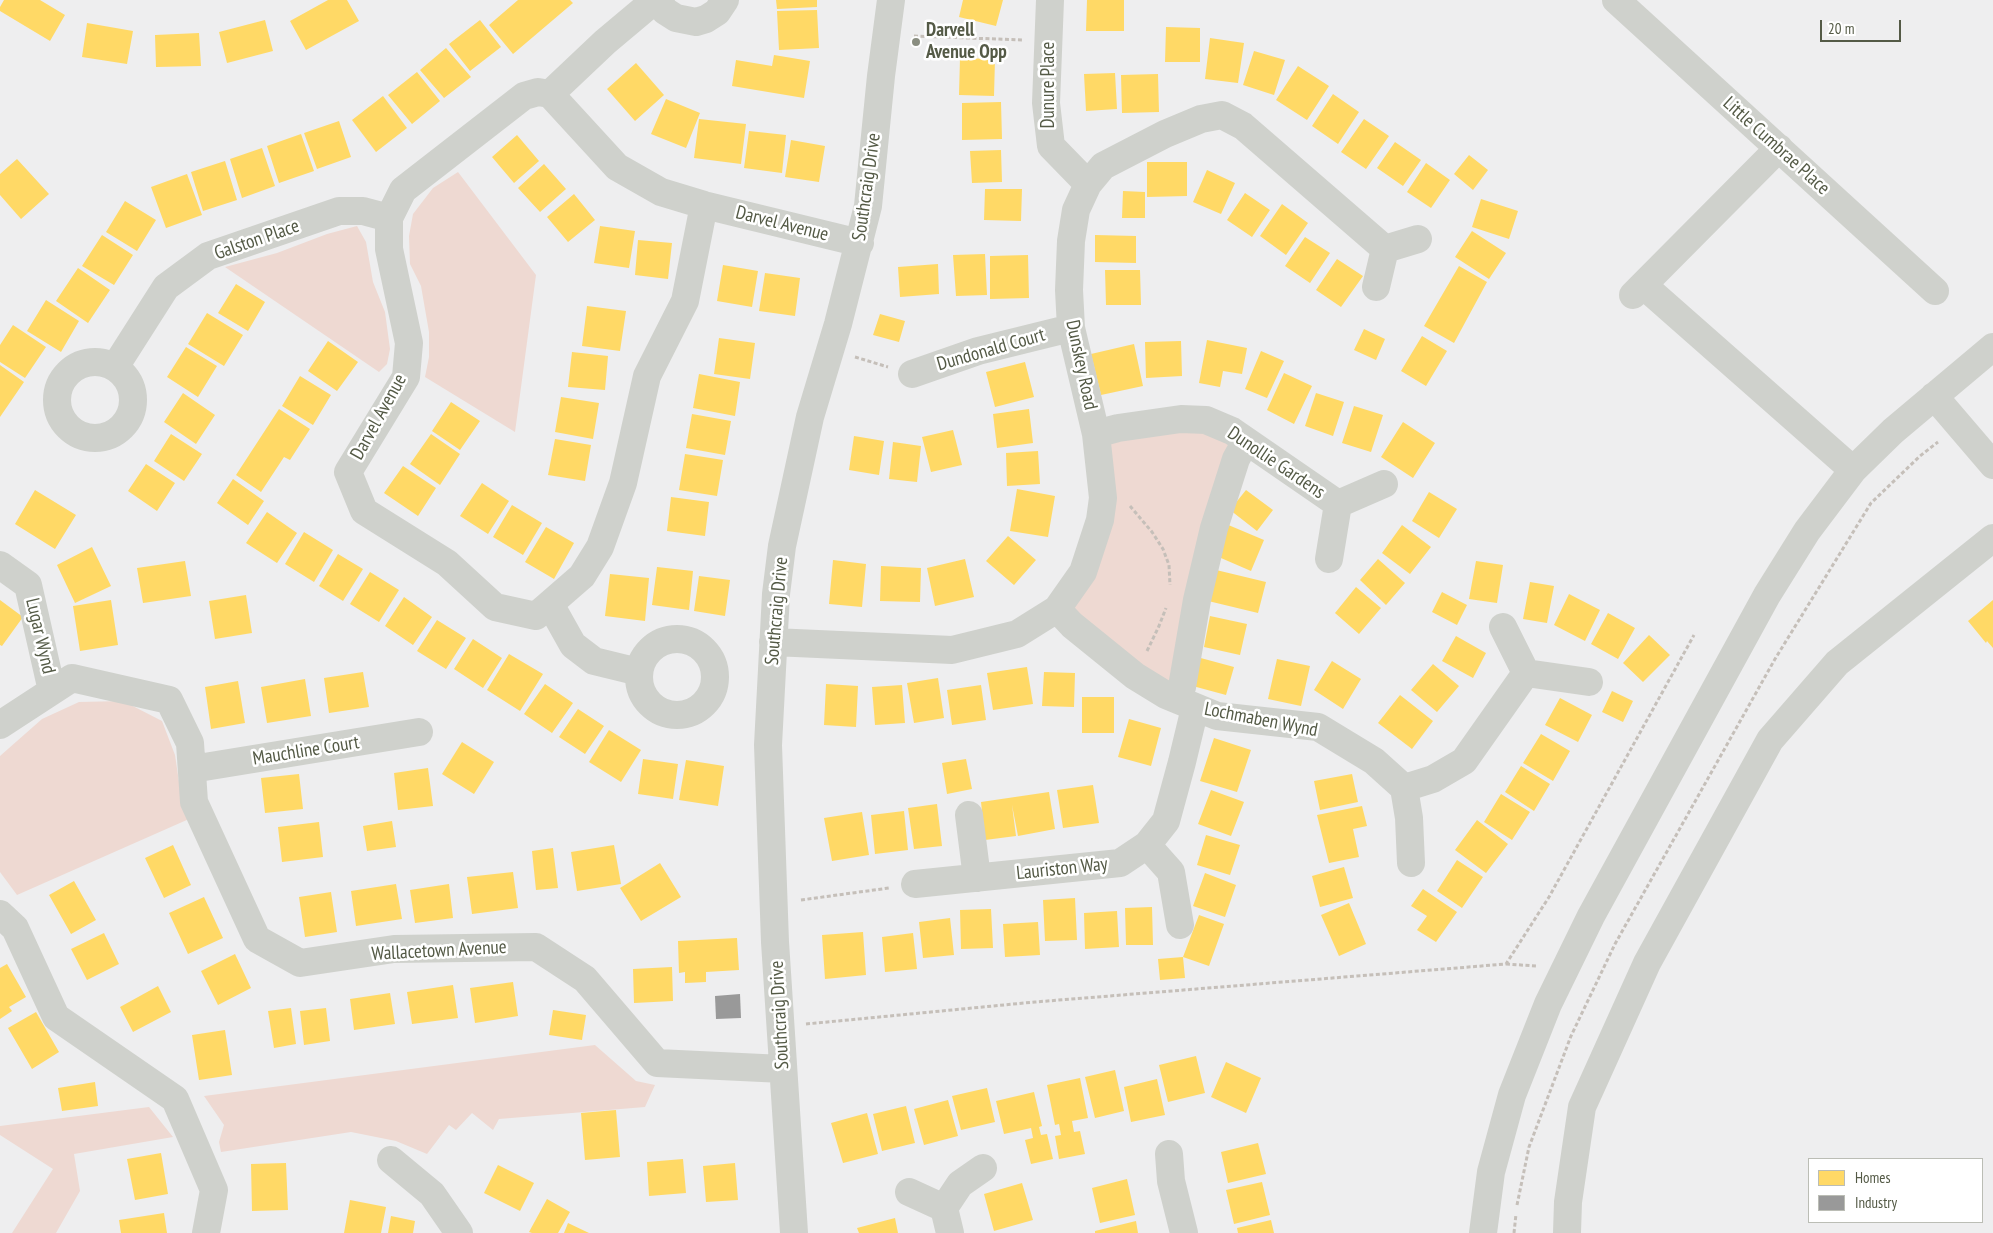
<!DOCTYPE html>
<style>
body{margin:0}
#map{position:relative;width:1993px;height:1233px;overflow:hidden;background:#eeeeef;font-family:"PT Sans Narrow",sans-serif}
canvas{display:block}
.legend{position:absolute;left:1808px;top:1158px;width:175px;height:65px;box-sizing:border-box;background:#fff;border:1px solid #bbbdb5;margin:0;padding:6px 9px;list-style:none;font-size:15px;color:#545a46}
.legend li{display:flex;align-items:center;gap:10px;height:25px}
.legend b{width:25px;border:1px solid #bbbdb5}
.scale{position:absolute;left:1820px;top:20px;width:81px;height:22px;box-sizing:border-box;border:2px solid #545a46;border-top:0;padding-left:6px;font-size:15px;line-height:18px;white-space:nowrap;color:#545a46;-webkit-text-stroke:4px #fff;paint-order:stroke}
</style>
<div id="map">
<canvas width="1993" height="1233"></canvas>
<ul class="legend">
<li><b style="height:14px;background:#ffd966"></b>Homes</li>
<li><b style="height:14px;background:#999"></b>Industry</li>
</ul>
<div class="scale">20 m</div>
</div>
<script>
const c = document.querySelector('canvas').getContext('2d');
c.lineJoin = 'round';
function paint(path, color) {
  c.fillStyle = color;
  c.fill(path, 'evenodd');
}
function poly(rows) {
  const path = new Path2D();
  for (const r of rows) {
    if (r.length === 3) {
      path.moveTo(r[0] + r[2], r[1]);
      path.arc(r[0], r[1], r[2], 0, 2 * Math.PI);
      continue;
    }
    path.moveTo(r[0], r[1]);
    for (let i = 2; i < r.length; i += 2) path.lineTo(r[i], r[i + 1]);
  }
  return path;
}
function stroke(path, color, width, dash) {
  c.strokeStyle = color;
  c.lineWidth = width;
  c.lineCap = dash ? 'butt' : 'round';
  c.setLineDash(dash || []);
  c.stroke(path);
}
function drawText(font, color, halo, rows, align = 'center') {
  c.font = font + ' "PT Sans Narrow",sans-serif';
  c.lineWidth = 5;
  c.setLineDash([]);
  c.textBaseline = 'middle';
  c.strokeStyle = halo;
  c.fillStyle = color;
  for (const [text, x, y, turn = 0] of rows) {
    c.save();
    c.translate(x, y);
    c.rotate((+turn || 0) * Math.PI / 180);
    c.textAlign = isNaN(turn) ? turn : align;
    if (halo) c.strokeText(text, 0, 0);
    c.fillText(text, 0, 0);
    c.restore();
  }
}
paint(poly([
 [458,172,536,275,515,432,425,377,429,357,429,332,421,286,410,264,409,236,413,214,433,188],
 [357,226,366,242,373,282,385,312,390,349,387,364,379,372,225,267,277,253,327,234],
 [1180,422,1231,435,1176,695,1061,608,1087,572,1099,436],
 [123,701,162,721,175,755,179,782,189,819,17,895,0,872,0,756,42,719,79,702],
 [595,1045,636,1081,655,1085,645,1107,499,1119,493,1130,472,1113,456,1130,449,1125,427,1154,396,1141,351,1132,221,1152,219,1142,224,1125,204,1096],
 [149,1107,173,1137,74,1154,80,1191,56,1233,12,1233,53,1169,0,1135,0,1126]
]), '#eed9d2');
paint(poly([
 [4,0,40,0,65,15,50,41,0,11,0,7],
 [328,0,347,0,359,21,306,50,290,21],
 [518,0,570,0,573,3,513,54,489,25],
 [776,0,817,0,817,7,777,9],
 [963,0,1003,0,996,26,959,17],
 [1087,0,1124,0,1124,31,1086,31],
 [817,10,819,48,779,50,777,11],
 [265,20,273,51,227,63,219,32],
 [480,20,501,47,470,71,449,44],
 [87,23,133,31,127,64,82,57],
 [1166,27,1200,28,1200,62,1165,62],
 [199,33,201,66,156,67,155,35],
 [1210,38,1244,43,1238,83,1205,79],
 [446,48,471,77,444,98,420,70],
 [1254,51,1285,60,1274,95,1243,85],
 [774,55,810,61,804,98,732,86,736,60,772,66],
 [960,58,995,59,994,96,959,95],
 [636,63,664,95,635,121,607,89],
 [1298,66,1329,86,1307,120,1276,100],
 [417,72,440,101,412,124,388,95],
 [1115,73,1117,109,1086,111,1084,74],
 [1158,74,1159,112,1122,113,1121,75],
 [1333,94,1359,112,1338,144,1312,126],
 [383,96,407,128,376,152,352,120],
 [666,99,700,113,686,148,651,134],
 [1001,102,1002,139,962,140,962,103],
 [699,119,746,124,741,164,694,158],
 [1364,119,1389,136,1366,169,1341,152],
 [339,121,351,157,317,169,304,133],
 [749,131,786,135,782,173,744,168],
 [301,134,314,171,279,183,267,146],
 [517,135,539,161,514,183,492,157],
 [791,140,825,146,819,182,785,177],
 [1395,142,1421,160,1403,186,1377,168],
 [262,148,275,186,242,198,230,159],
 [1001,150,1002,182,972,183,970,151],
 [1469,155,1488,170,1473,190,1454,174],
 [17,159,49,194,21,219,0,195,0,174],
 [225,161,237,200,203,211,191,172],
 [1147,162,1187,162,1187,196,1147,197],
 [1426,163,1450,180,1431,208,1407,192],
 [544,164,566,189,540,212,518,188],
 [1207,170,1235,183,1221,214,1193,202],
 [187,174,202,215,166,228,151,187],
 [985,189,1022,189,1021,221,984,220],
 [1123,191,1145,192,1145,218,1122,218],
 [1245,193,1270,210,1252,237,1227,220],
 [574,194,595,220,568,242,547,217],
 [1481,199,1518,211,1509,239,1472,227],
 [125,201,156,220,137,251,106,232],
 [1282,204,1308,223,1286,255,1260,236],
 [600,226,635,231,629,268,594,263],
 [1472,231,1506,253,1489,279,1455,257],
 [102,235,133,255,114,285,82,266],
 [1095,235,1136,236,1136,263,1095,262],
 [1305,237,1330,253,1310,283,1285,266],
 [638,240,672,243,668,279,635,275],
 [985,254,987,295,956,296,953,255],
 [1028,255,1029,298,990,299,990,256],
 [1337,259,1363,276,1341,307,1316,290],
 [938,264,939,294,900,297,898,267],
 [723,265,758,271,752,307,717,301],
 [1459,266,1487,282,1454,343,1424,326],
 [78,268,110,290,88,323,56,301],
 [1105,270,1140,270,1141,305,1106,305],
 [765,273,800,278,795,316,759,311],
 [236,284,265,302,248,331,218,313],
 [46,300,79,321,61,352,27,331],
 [587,306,626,311,620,351,582,346],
 [207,313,243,335,224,366,188,344],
 [880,314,905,321,899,342,873,335],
 [13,325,46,347,25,378,0,362,0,345],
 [1364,329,1385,339,1376,360,1354,350],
 [1422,336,1447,351,1426,386,1401,371],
 [719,338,755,343,750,379,714,374],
 [1207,340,1247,348,1242,374,1223,371,1220,387,1199,383],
 [328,341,358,362,337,391,308,371],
 [1181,341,1182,376,1146,378,1145,342],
 [1134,344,1143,386,1101,395,1091,354],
 [186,347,217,366,198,397,167,377],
 [1261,351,1284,361,1267,398,1245,389],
 [572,352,608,356,605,390,568,387],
 [1025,362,1034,397,995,407,986,372],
 [0,365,24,382,0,417],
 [1284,373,1312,386,1294,424,1267,410],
 [699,374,740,382,735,416,693,408],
 [300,376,331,395,313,425,282,406],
 [183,393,215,415,196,444,164,422],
 [1316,393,1344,402,1333,436,1305,426],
 [561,397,599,403,593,439,555,432],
 [451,402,480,421,460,450,432,431],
 [1354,406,1383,415,1371,452,1342,443],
 [279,409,310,429,290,460,284,457,261,492,236,475],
 [1029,409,1033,443,997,448,993,414],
 [692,414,731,421,725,455,686,448],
 [1403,422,1435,443,1413,478,1381,457],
 [953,430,962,465,931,472,922,437],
 [171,434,202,454,184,481,154,461],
 [431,434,460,454,440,485,410,464],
 [854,436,884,441,879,475,849,470],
 [555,439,591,445,585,481,548,475],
 [893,442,921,446,917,482,889,479],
 [1038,451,1040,484,1007,486,1006,453],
 [685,454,723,460,717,496,679,490],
 [146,464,175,483,157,511,128,491],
 [403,466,436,488,418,516,384,493],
 [233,479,264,501,248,525,217,503],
 [482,483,509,501,488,534,460,516],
 [1017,489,1055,496,1048,537,1010,531],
 [35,490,76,515,55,549,15,524],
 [1246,490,1273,510,1257,531,1230,510],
 [1429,492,1457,509,1439,538,1412,521],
 [671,497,709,502,705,536,667,531],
 [512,505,542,523,523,555,493,537],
 [267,512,297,533,277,563,246,543],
 [1226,524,1264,540,1251,571,1214,555],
 [1402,525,1431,547,1410,574,1382,553],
 [546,527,574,543,554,579,525,562],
 [304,532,333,550,314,582,285,564],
 [1008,536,1036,560,1014,585,986,561],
 [92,547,111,586,75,603,57,565],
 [338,554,363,569,343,601,319,586],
 [965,559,974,597,935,606,927,568],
 [1378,559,1405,583,1386,605,1360,580],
 [833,560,866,564,862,607,829,604],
 [185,561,191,596,143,603,137,568],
 [1476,561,1503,565,1497,603,1469,599],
 [881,566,921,568,920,602,880,601],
 [657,567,693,571,689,610,652,605],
 [1212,569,1266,582,1258,613,1204,600],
 [370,572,399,590,379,622,350,604],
 [610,574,649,578,645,621,605,616],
 [699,576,730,580,725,616,694,611],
 [1530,582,1554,586,1547,623,1523,619],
 [1356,587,1381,608,1359,634,1335,613],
 [1442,592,1467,605,1457,625,1432,612],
 [1569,594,1600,610,1585,641,1554,625],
 [246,595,252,633,215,639,209,601],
 [404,597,432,617,413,645,385,626],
 [0,600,23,617,2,646,0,645],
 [111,600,118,645,80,651,73,606],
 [1993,600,1993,648,1987,641,1986,643,1968,621],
 [1608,613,1635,628,1618,659,1591,644],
 [1210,616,1247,624,1240,655,1204,647],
 [437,620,466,638,446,669,417,651],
 [1649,635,1670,655,1643,682,1623,663],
 [1456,636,1486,653,1473,678,1442,661],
 [473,639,502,658,483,688,454,669],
 [509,654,543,674,520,711,487,690],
 [1197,657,1234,667,1226,695,1189,685],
 [1277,659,1310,666,1301,706,1268,699],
 [1332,661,1361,679,1343,709,1314,690],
 [1433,664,1459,686,1437,712,1411,690],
 [1027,667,1033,704,993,710,987,673],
 [363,672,369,707,329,713,324,678],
 [1044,672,1075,673,1074,707,1042,706],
 [938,678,944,718,914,723,907,683],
 [305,679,311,716,267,723,261,687],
 [238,681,245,723,211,729,205,687],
 [545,684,573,703,552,733,524,714],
 [826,684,858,686,856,727,824,725],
 [902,685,905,723,875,725,872,687],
 [981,685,986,720,952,725,947,690],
 [1612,691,1633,701,1623,722,1602,712],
 [1400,695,1433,721,1412,749,1378,723],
 [1082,697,1114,697,1114,733,1082,733],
 [1560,698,1592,715,1578,742,1545,725],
 [578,709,604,726,585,754,559,737],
 [1129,719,1161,728,1151,766,1118,757],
 [609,730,641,750,621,782,589,762],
 [1541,734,1570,751,1553,781,1523,763],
 [1214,738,1251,750,1237,792,1200,781],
 [462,742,494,762,474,794,442,774],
 [643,759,678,764,673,799,638,794],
 [966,759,972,789,947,794,942,763],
 [686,760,724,766,718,806,679,800],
 [1521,766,1550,784,1534,811,1505,792],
 [428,768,433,806,398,810,394,773],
 [299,774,303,809,265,813,261,778],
 [1352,774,1358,802,1320,810,1314,781],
 [1093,785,1099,823,1063,828,1057,790],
 [1211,790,1244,802,1231,836,1198,824],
 [1049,792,1055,829,1018,836,1012,805,1016,836,985,840,981,802],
 [1501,794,1530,812,1512,840,1484,822],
 [937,804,942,846,914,849,908,808],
 [1362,806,1367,826,1353,829,1359,857,1329,863,1317,815],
 [904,811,908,850,875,854,871,815],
 [862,812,869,855,832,861,824,818],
 [1477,820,1508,844,1486,873,1455,850],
 [392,821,396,847,367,851,363,826],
 [319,822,323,857,282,862,278,827],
 [1206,835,1240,845,1230,875,1197,865],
 [173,845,191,885,164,898,145,858],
 [614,845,621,884,577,891,571,852],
 [553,848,558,888,536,890,532,851],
 [1457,860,1483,877,1462,908,1437,891],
 [660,863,681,897,641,921,620,888],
 [1344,867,1353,898,1320,907,1312,876],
 [513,872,518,908,472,914,467,877],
 [1205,873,1236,885,1225,917,1193,906],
 [74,881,96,920,71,934,49,895],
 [396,884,402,919,356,926,351,891],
 [449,884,453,918,415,923,410,890],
 [1423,889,1457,912,1436,942,1417,930,1427,916,1411,906],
 [331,892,337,932,305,937,299,897],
 [204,897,223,938,188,954,169,913],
 [1075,898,1077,940,1045,941,1043,900],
 [1349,903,1366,944,1339,956,1321,915],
 [1152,907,1153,945,1126,945,1125,908],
 [991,909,993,948,961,949,960,910],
 [1117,911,1119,947,1085,949,1084,913],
 [1199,915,1224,924,1209,966,1183,957,1185,978,1160,980,1158,959,1183,957],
 [950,918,954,955,923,958,919,922],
 [1038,922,1040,955,1005,957,1003,924],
 [863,932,866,975,825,979,822,935],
 [104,933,119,964,87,980,71,949],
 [913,933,917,969,885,972,882,937],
 [737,938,739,970,706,972,706,982,685,983,685,972,679,973,678,941],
 [235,954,251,988,218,1005,201,971],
 [7,964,26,997,9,1007,12,1011,0,1019,0,968],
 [672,967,673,1001,634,1003,633,969],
 [513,982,518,1016,475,1023,470,988],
 [453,985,458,1018,412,1024,407,992],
 [158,986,171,1012,133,1032,120,1007],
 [390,993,395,1024,354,1030,350,999],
 [291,1008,296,1044,274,1048,268,1011],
 [326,1008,330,1041,304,1045,300,1011],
 [553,1010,586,1015,582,1040,549,1035],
 [36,1012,59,1052,32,1069,8,1028],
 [225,1030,232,1075,199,1080,192,1035],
 [1196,1056,1205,1093,1168,1102,1159,1065],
 [1226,1062,1261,1078,1246,1113,1211,1097],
 [1115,1070,1124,1111,1095,1118,1085,1077],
 [1080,1078,1088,1118,1072,1121,1074,1132,1080,1131,1085,1154,1059,1159,1055,1136,1061,1135,1059,1124,1055,1125,1047,1085],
 [1157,1079,1165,1115,1131,1122,1124,1087],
 [95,1082,98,1106,62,1111,58,1088],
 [987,1088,995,1122,961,1130,952,1096],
 [1034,1092,1042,1126,1039,1127,1041,1135,1047,1134,1053,1159,1031,1164,1025,1140,1033,1138,1031,1128,1004,1134,996,1101],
 [948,1100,958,1136,924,1145,914,1109],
 [906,1106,915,1143,882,1151,873,1114],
 [616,1110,620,1157,585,1160,581,1113],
 [867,1113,878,1154,843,1163,831,1123],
 [1258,1143,1266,1174,1228,1183,1221,1152],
 [161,1153,168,1194,135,1200,127,1159],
 [683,1159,686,1193,649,1196,647,1162],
 [286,1163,288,1210,252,1211,251,1164],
 [735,1163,738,1200,706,1202,703,1166],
 [498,1165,534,1183,520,1211,484,1193],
 [1127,1179,1135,1215,1100,1223,1092,1188],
 [1262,1182,1270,1215,1234,1224,1226,1190],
 [1022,1183,1033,1220,994,1231,984,1194],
 [547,1199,570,1212,558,1233,532,1233,529,1232],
 [350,1200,386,1207,381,1233,344,1233],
 [164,1213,167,1233,121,1233,119,1220],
 [391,1216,415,1221,413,1233,388,1233],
 [895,1218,898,1233,859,1233,857,1228],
 [1271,1220,1274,1233,1238,1233,1237,1228],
 [1136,1221,1138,1233,1095,1233,1095,1231],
 [568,1223,589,1233,564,1233]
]), '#ffd966');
paint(poly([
 [740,994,741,1018,716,1019,715,996]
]), '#999');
stroke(poly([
 [914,36,1023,40],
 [855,357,888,367],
 [1130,506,1152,532,1163,549,1169,565,1170,585],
 [1147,651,1159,626,1166,608],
 [801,900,889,888],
 [1506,964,1536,966],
 [806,1024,1035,1002,1506,964,1549,897,1694,635],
 [1517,1205,1529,1147,1571,1036,1615,944,1775,659,1871,503,1920,456,1938,442],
 [1514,1233,1516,1214]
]), '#c5bfb9', 3, [4, 2.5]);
stroke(poly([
 [658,0,665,11,676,18,696,22,706,19,717,12,725,0],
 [1050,0,1046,103,1051,146,1088,184],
 [1616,0,1935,291],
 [550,94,605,42,655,0],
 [704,205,685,301,647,376,623,483,600,547,582,576,536,616,495,607,447,563,364,511,348,472,406,377,409,343,389,249,389,218,403,190,524,96,538,92,550,94,617,167,661,192,704,205,860,243],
 [1643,285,1853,470],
 [1376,287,1385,249],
 [1633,295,1779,148],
 [95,400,38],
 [115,367,166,287,208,256,339,211,363,211,389,218],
 [912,374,978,351,1071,328],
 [1934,396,1993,465],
 [1096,434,1118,428,1181,419,1206,420,1232,431,1338,504,1384,484],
 [1329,559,1338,504],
 [0,565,28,585,52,691],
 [550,604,573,645,594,661,639,672],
 [1057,609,1072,625,1135,676,1166,695,1217,716,1318,727,1374,761,1404,788,1409,818,1411,863],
 [677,677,38],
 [773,642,952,650,1017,634,1057,609,1083,572,1100,520,1103,498,1096,434,1071,328,1069,290,1071,241,1076,210,1088,184,1103,166,1165,134,1201,119,1222,115,1243,126,1385,249,1418,239],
 [1526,673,1589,682],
 [1178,700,1182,687,1197,600,1214,528,1236,459,1246,441],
 [0,725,72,678,169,700,190,743,194,802,257,939,300,963,394,949,536,947,585,979,657,1063,783,1069],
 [192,769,419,732],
 [1404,788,1433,779,1464,761,1526,673,1503,627],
 [969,815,977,878],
 [1147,845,1171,872,1180,925],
 [915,884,1120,863,1147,845,1166,821,1182,762,1195,708],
 [0,914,15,928,56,1017,175,1099,214,1190,206,1233],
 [1169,1154,1171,1181,1184,1233],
 [391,1160,432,1194,459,1233],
 [909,1192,944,1208,950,1233],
 [944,1208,960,1184,983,1168],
 [794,1233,775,942,768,745,776,594,782,546,810,417,838,324,868,206,881,76,891,0],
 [1483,1233,1491,1172,1512,1095,1548,1004,1591,916,1767,595,1807,531,1853,470,1893,431,1993,347],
 [1567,1233,1568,1202,1582,1107,1647,963,1770,740,1837,663,1993,538]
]), '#cfd1cc', 28);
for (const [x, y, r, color] of [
 [916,42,5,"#8a8e81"]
]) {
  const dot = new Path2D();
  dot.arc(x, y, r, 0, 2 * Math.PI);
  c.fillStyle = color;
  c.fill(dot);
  stroke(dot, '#fff', 2);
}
drawText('bold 19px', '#545a46', '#fff', [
 ["Darvell",926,31],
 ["Avenue Opp",926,53]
], 'left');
drawText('19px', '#545a46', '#fff', [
 ["Dunure Place",1049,85,-90],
 ["Little Cumbrae Place",1776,146,42],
 ["Southcraig Drive",867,187,-82],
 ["Darvel Avenue",782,224,14],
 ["Galston Place",257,240,-19],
 ["Dundonald Court",991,350,-16],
 ["Dunskey Road",1081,365,78],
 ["Darvel Avenue",379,417,-61],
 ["Dunollie Gardens",1276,463,34],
 ["Southcraig Drive",777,611,-85],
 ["Lugar Wynd",40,636,77],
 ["Lochmaben Wynd",1261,720,11],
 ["Mauchline Court",306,751,-9],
 ["Lauriston Way",1062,869,-6],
 ["Wallacetown Avenue",439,951,-3],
 ["Southcraig Drive",780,1015,-93]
]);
</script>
